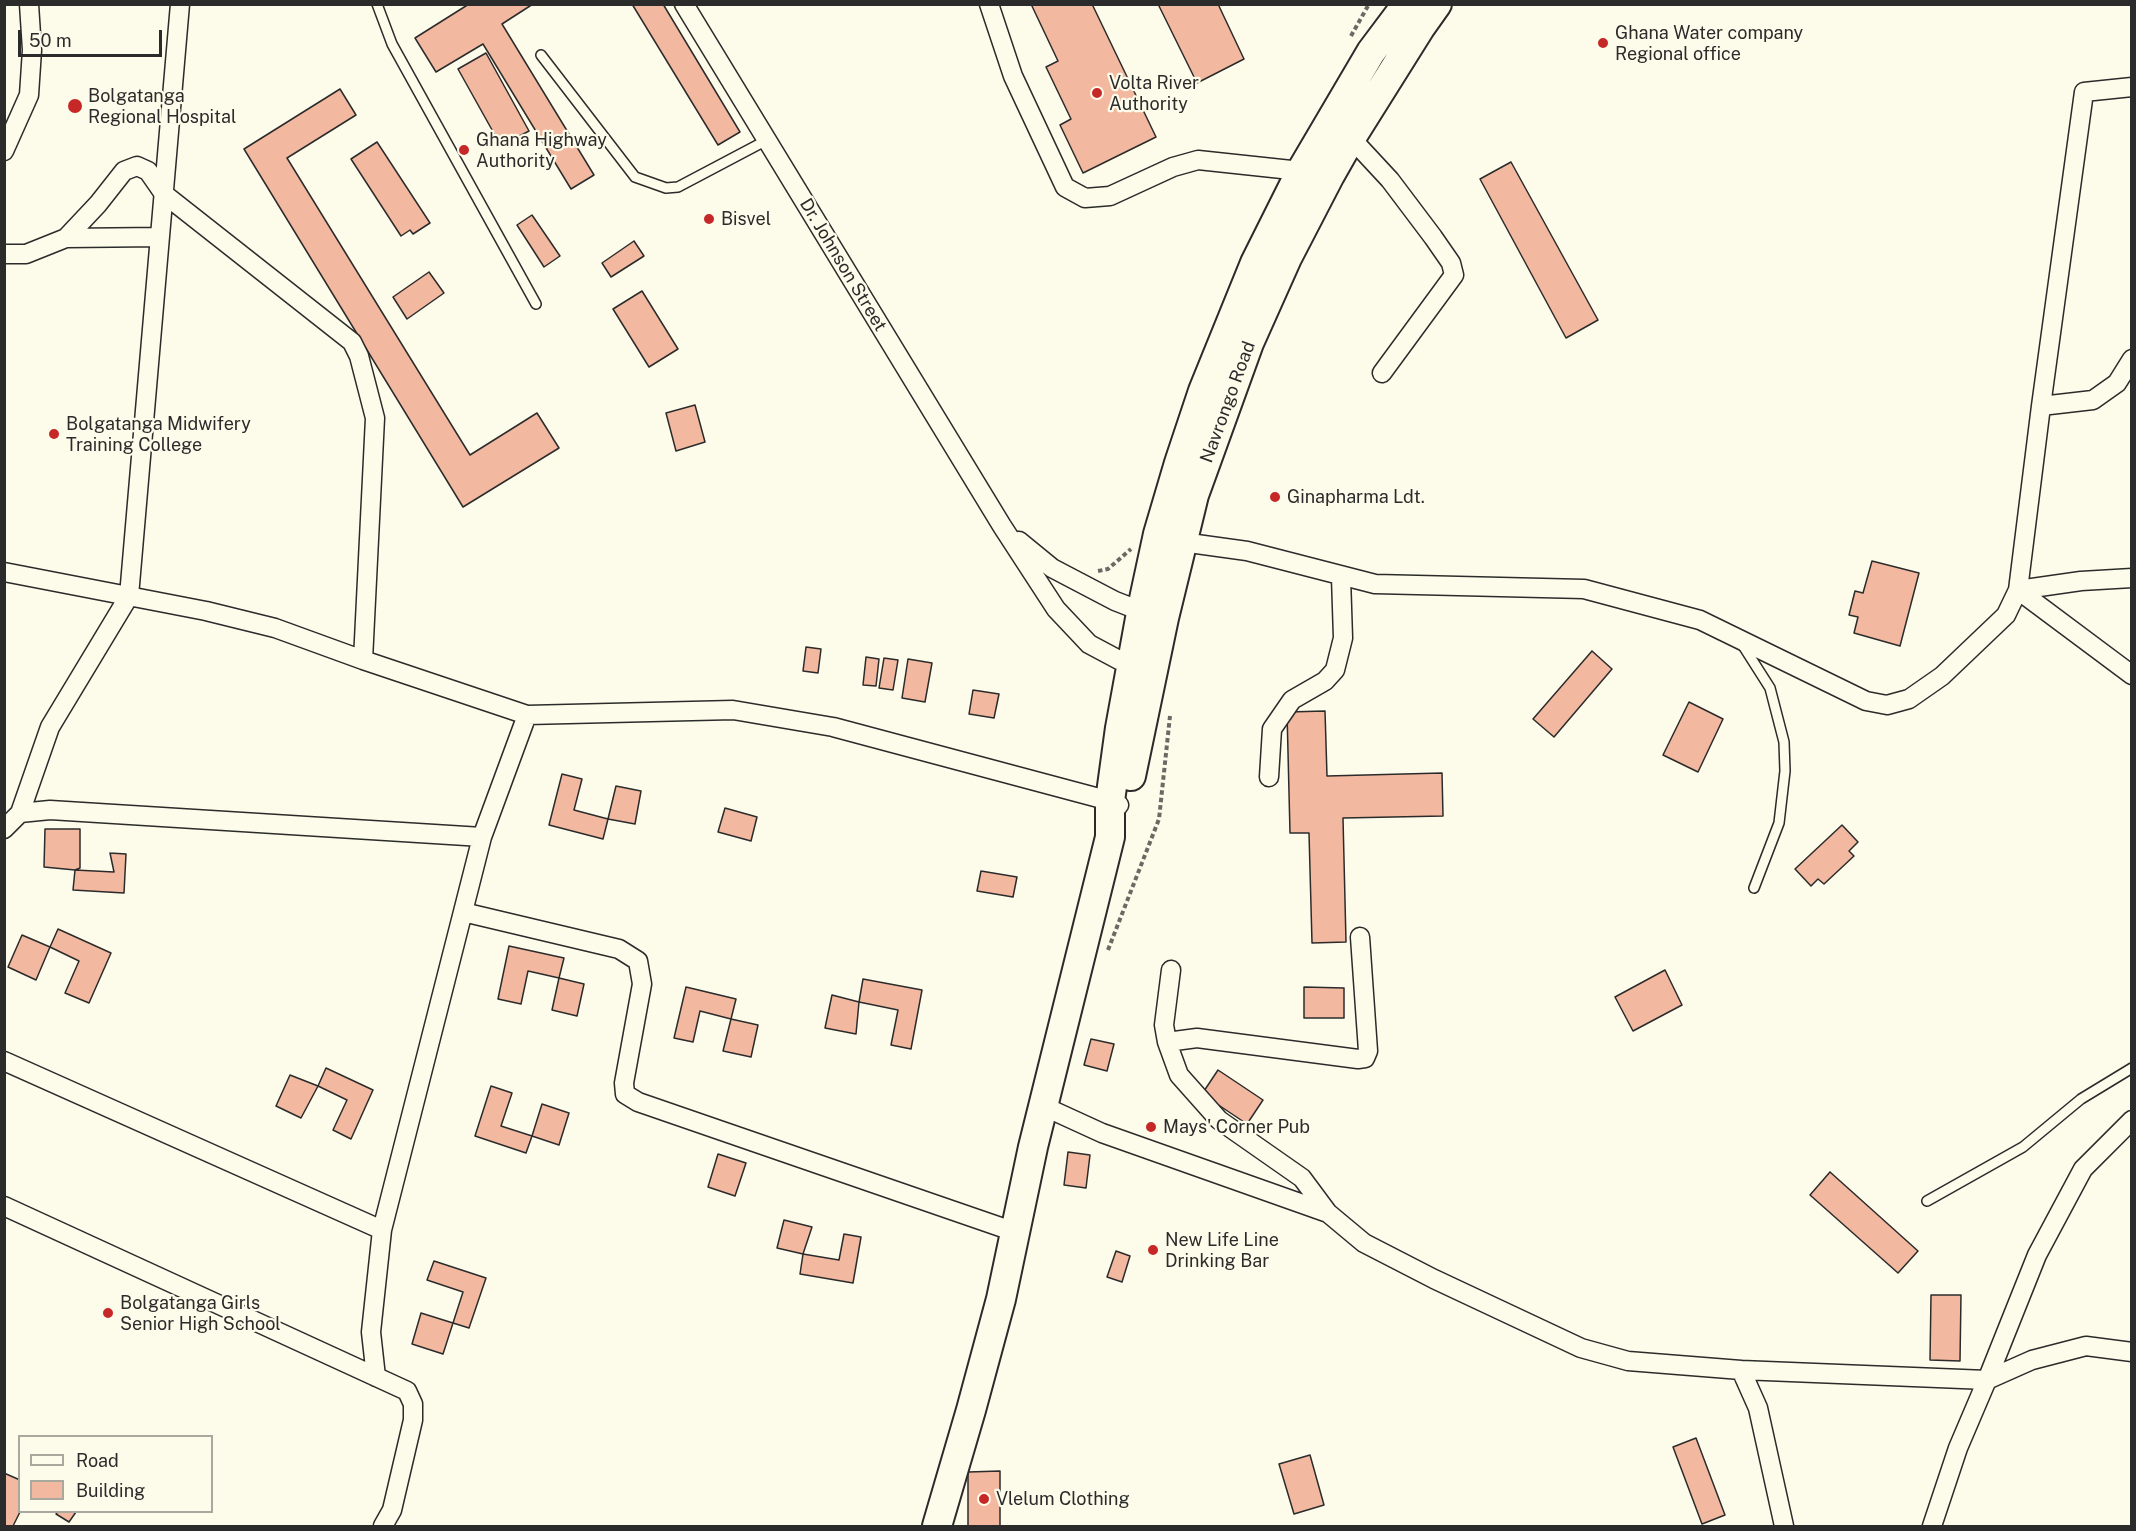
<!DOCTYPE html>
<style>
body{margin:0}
#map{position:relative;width:2136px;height:1531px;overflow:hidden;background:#fdfbea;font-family:"Public Sans",sans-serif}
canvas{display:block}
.frame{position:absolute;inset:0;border:6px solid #2b2b2b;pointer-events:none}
.legend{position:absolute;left:18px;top:1435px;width:195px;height:78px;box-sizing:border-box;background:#fdfbea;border:2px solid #a9a89e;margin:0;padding:8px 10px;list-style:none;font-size:18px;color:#2b2b2b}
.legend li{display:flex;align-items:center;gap:12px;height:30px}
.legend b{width:30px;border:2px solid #a9a89e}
.scale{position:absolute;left:18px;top:30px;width:144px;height:27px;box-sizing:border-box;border:3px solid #2b2b2b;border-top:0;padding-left:8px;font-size:18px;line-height:21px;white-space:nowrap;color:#2b2b2b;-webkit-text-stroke:4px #fdfbea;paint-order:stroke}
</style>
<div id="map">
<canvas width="2136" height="1531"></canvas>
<div class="frame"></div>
<ul class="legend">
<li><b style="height:8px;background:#fdfbea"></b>Road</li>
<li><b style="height:16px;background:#f2b8a0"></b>Building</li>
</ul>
<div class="scale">50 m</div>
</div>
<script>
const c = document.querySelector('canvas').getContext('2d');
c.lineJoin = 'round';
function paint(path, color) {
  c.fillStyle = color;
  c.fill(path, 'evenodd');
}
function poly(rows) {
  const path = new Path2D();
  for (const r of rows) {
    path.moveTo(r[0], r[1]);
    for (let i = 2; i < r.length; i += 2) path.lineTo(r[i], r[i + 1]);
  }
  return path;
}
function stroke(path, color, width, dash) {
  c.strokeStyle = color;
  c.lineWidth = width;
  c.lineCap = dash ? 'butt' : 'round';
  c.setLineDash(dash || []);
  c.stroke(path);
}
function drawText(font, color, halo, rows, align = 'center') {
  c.font = font + ' "Public Sans",sans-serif';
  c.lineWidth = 4.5;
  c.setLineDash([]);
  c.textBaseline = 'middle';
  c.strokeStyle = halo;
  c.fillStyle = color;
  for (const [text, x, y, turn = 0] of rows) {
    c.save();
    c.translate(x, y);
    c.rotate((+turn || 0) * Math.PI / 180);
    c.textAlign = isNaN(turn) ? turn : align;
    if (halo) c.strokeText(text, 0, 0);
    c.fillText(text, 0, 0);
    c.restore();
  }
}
const building = poly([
 [469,4,533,4,502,24,594,175,571,189,483,44,436,72,415,38,469,4],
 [632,4,663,4,740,132,718,145,632,4],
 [1031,4,1092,4,1156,137,1083,173,1060,125,1071,119,1046,67,1058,61,1031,4],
 [1158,4,1218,4,1244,59,1197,83,1158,4],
 [486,53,529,131,501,146,458,69,486,53],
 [340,89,356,115,287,158,470,455,537,413,559,448,463,507,244,149,340,89],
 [377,142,430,223,413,234,410,230,401,236,351,159,377,142],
 [1511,162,1598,320,1566,338,1480,179,1511,162],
 [532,215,560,256,544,267,517,225,532,215],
 [634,241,644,256,611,277,602,263,634,241],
 [429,272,444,293,407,319,393,297,429,272],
 [642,291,678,349,649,367,613,309,642,291],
 [695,405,705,442,676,451,666,413,695,405],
 [1872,561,1919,573,1900,646,1854,633,1858,617,1849,615,1855,591,1863,593,1872,561],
 [806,647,821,649,818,673,803,671,806,647],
 [1592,651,1612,669,1554,737,1533,719,1592,651],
 [866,657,879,659,876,686,863,685,866,657],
 [884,658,898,660,893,690,879,688,884,658],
 [908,659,932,663,925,702,902,698,908,659],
 [973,690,999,694,994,718,969,714,973,690],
 [1689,702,1723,719,1698,772,1663,755,1689,702],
 [1325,711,1327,776,1442,773,1443,816,1343,818,1346,942,1312,943,1309,833,1290,833,1287,712,1325,711],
 [562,774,582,779,574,810,608,819,603,839,549,825,562,774],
 [616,786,641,791,635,824,608,819,616,786],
 [725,808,757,817,751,841,718,832,725,808],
 [1842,825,1858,842,1849,851,1854,856,1824,884,1818,879,1811,886,1795,869,1842,825],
 [45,829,80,829,80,868,75,870,44,867,45,829],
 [110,853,126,854,124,893,73,890,75,870,114,872,110,853],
 [981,871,1017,877,1013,897,977,891,981,871],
 [58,929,111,953,89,1003,65,993,79,961,50,947,58,929],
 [22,935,50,947,36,980,8,967,22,935],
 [509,946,564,958,559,978,528,971,521,1004,498,999,509,946],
 [1665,970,1682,1005,1633,1031,1615,997,1665,970],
 [559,978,584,984,577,1016,552,1010,559,978],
 [863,979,922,990,911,1049,891,1045,898,1010,859,1002,863,979],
 [686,987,736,999,731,1019,700,1011,693,1042,674,1038,686,987],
 [1304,987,1344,988,1344,1018,1304,1018,1304,987],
 [832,995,859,1002,856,1034,825,1028,832,995],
 [731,1019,758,1025,751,1057,723,1051,731,1019],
 [1091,1039,1114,1044,1107,1071,1084,1065,1091,1039],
 [326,1068,373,1090,351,1139,333,1130,347,1100,318,1086,326,1068],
 [1218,1070,1263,1100,1247,1124,1202,1094,1218,1070],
 [290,1075,318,1086,301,1118,276,1106,290,1075],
 [491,1086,512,1093,501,1126,532,1136,526,1153,475,1136,491,1086],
 [542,1104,569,1113,559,1145,532,1136,542,1104],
 [1068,1152,1090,1155,1086,1188,1064,1185,1068,1152],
 [718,1154,746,1163,735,1196,708,1187,718,1154],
 [1830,1172,1918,1251,1898,1273,1810,1195,1830,1172],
 [784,1220,812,1227,803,1254,777,1248,784,1220],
 [844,1234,861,1237,853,1283,800,1274,803,1254,839,1260,844,1234],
 [1116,1251,1130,1256,1122,1282,1107,1277,1116,1251],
 [434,1261,486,1278,469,1328,453,1323,463,1292,427,1280,434,1261],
 [1931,1295,1961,1295,1960,1361,1930,1360,1931,1295],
 [421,1313,453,1323,443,1354,412,1344,421,1313],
 [1696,1438,1725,1515,1702,1524,1673,1447,1696,1438],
 [1310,1455,1324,1505,1294,1514,1279,1464,1310,1455],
 [1000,1471,1000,1526,968,1526,968,1472,1000,1471],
 [4,1473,20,1480,20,1512,13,1526,4,1526,4,1473],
 [58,1512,76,1512,69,1522,56,1514,58,1512]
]);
paint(building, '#f2b8a0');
stroke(building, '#2b2b2b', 1.5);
const service = poly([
 [377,4,392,44,536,304],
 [541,55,635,177,666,188,678,187,767,140],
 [1742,644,1770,688,1784,742,1785,771,1779,823,1754,888],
 [1927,1201,2023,1147,2081,1099,2132,1068]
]);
const minor = poly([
 [684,4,1002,526,1056,609,1089,644,1119,660,1141,665],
 [989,4,1013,76,1065,187,1085,198,1110,196,1173,167,1198,160,1310,172],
 [2132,87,2084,92,2041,406,2018,590,2132,675],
 [1351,138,1390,180,1433,237,1451,263,1454,275,1382,373],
 [4,151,29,95,32,50,29,4],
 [66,238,160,237],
 [4,254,26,254,66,238,98,204,124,171,137,166,148,171,164,194,352,342,359,356,375,418,363,660],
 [2041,406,2093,400,2117,383,2132,359],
 [1019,541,1052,568,1115,601,1151,615],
 [1182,542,1247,551,1375,584,1584,589,1700,620,1866,701,1887,705,1909,699,1942,676,2006,615,2018,590,2081,581,2132,578],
 [4,572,206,611,275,628,363,660,527,715,733,710,833,727,1110,801,1119,805],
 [1269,777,1272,729,1292,700,1325,681,1335,670,1343,638,1341,577],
 [20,813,50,810,482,837],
 [4,829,20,813,50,727,129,596,180,4],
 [463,912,619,949,638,961,642,984,624,1083,625,1094,638,1102,1015,1232],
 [1171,970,1164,1025,1167,1042,1179,1075,1219,1120,1302,1178,1328,1213,1364,1243,1434,1279,1581,1348,1628,1361,1741,1370,1758,1408,1784,1526],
 [1167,1042,1197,1038,1358,1059,1365,1058,1368,1051,1360,937],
 [4,1061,382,1230],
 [1043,1106,1102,1133,1328,1213],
 [4,1206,407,1391,413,1404,413,1420,392,1510,383,1526],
 [1741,1370,1987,1380,2032,1360,2086,1346,2132,1352],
 [376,1377,371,1332,382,1230,482,837,527,715],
 [1932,1526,1958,1448,1987,1380,2037,1255,2083,1169,2132,1120]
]);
const trunk = poly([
 [1131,776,1164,618,1194,495,1249,343,1287,258,1330,175,1351,138,1420,28,1437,4],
 [937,1526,971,1410,1001,1299,1033,1147,1110,837,1110,801,1120,728,1141,613,1158,534,1179,463,1203,391,1255,263,1301,171,1371,52,1407,4]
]);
stroke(service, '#2b2b2b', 12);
stroke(minor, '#2b2b2b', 21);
stroke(trunk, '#2b2b2b', 32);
stroke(poly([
 [1351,36,1369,4],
 [1098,571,1108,569,1131,549],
 [1108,950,1159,819,1170,716]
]), '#6a6964', 4, [4.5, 3]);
stroke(service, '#fdfbea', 9);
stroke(minor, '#fdfbea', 18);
stroke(trunk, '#fdfbea', 28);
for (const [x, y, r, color] of [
 [1603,43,6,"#c62828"],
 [1097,93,6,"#c62828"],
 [75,106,8,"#c62828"],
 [464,150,6,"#c62828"],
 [709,219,6,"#c62828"],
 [54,434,6,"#c62828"],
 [1275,497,6,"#c62828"],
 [1151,1127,6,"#c62828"],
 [1153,1250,6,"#c62828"],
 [108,1313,6,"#c62828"],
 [984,1499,6,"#c62828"]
]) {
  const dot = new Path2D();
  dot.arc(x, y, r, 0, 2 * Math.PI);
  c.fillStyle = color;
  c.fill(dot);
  stroke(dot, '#fdfbea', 2);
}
drawText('18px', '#2b2b2b', '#fdfbea', [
 ["Ghana Water company",1615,33],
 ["Regional office",1615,54],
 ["Volta River",1109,83],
 ["Authority",1109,104],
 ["Bolgatanga",88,96],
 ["Regional Hospital",88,117],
 ["Ghana Highway",476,140],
 ["Authority",476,161],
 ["Bisvel",721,219],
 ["Bolgatanga Midwifery",66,424],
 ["Training College",66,445],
 ["Ginapharma Ldt.",1287,497],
 ["Mays' Corner Pub",1163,1127],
 ["New Life Line",1165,1240],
 ["Drinking Bar",1165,1261],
 ["Bolgatanga Girls",120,1303],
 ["Senior High School",120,1324],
 ["Vlelum Clothing",996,1499]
], 'left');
drawText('18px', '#2b2b2b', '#fdfbea', [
 ["Dr. Johnson Street",843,265,59],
 ["Navrongo Road",1228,402,-70]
]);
</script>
